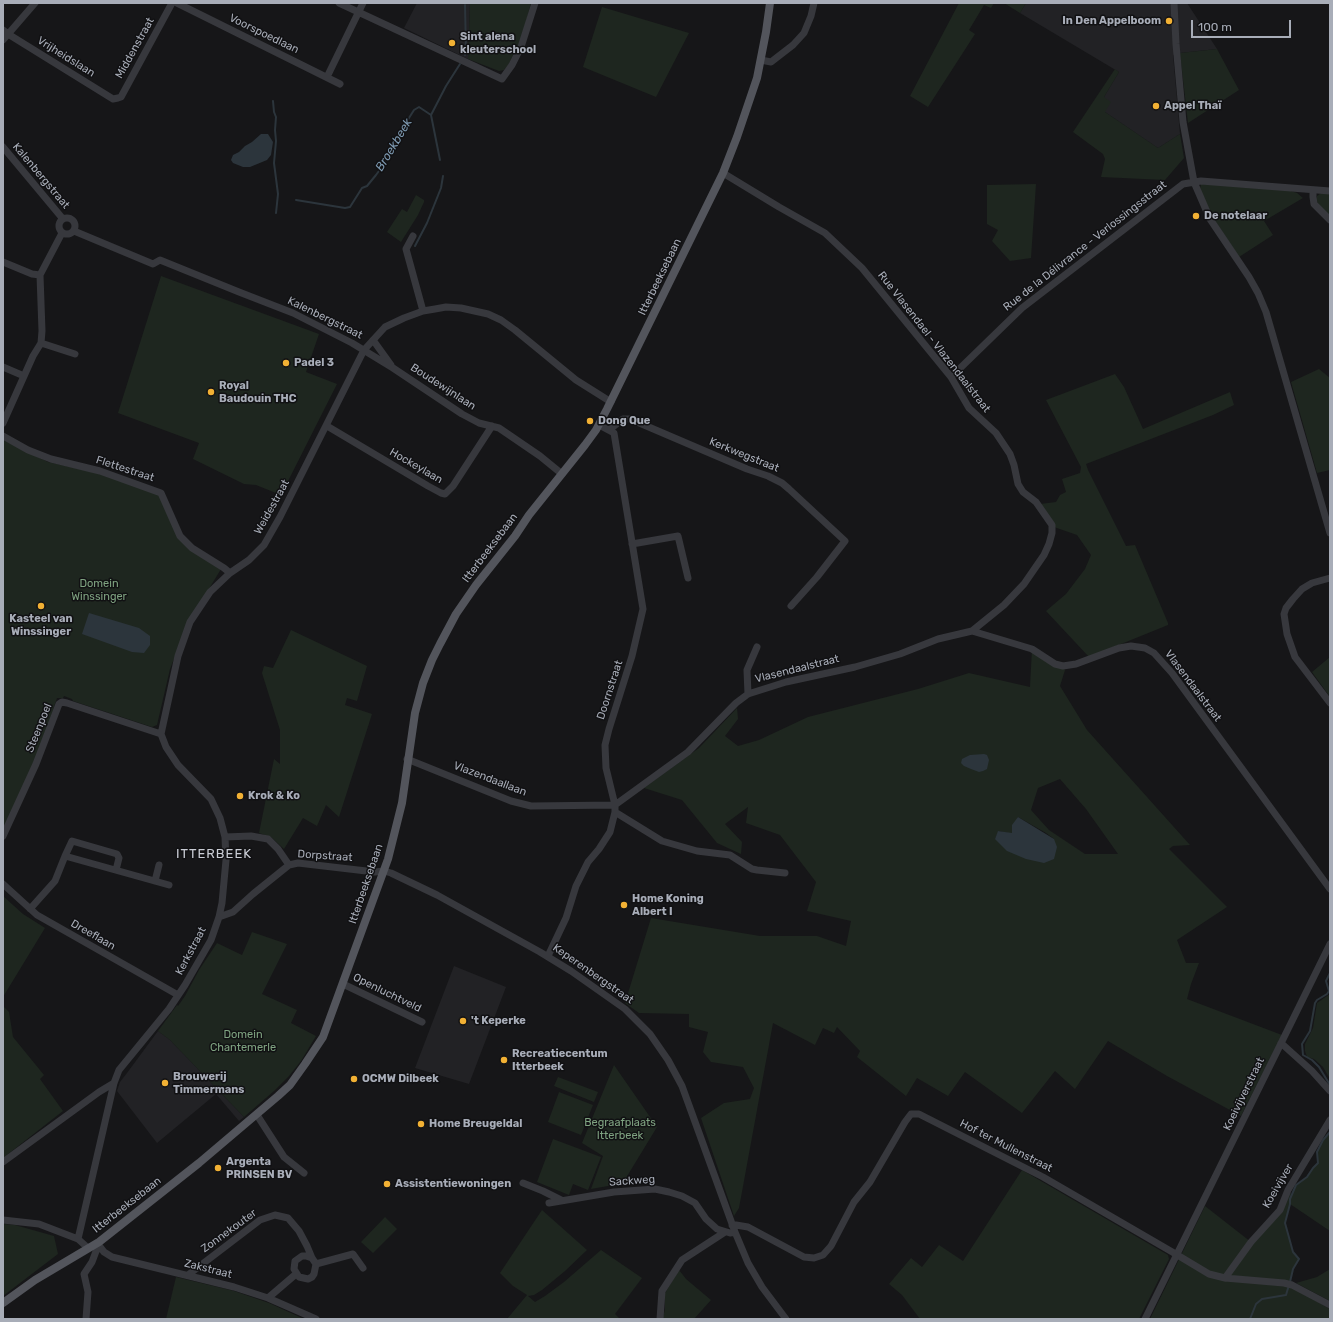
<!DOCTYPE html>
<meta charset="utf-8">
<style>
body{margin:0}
#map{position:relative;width:1333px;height:1322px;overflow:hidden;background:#161618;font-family:Rubik,sans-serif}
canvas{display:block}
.frame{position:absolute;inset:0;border:4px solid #a8adb8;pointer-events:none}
.scale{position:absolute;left:1191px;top:20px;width:100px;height:18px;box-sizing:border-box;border:2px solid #a8adb8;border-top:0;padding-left:5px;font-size:12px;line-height:14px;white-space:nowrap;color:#a8adb8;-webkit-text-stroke:3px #111113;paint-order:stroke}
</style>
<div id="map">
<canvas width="1333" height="1322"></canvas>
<div class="frame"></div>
<div class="scale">100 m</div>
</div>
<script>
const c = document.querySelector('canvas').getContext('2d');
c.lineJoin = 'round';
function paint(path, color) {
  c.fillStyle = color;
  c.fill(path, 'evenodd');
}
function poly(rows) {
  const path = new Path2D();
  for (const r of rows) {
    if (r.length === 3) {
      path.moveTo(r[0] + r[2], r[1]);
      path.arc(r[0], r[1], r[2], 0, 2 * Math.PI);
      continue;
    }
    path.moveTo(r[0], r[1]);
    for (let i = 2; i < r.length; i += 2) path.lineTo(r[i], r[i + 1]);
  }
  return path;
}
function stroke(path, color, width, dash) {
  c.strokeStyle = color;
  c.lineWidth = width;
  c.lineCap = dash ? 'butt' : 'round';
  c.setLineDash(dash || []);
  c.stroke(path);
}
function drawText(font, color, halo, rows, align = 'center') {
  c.font = font + ' Rubik,sans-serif';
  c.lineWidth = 3;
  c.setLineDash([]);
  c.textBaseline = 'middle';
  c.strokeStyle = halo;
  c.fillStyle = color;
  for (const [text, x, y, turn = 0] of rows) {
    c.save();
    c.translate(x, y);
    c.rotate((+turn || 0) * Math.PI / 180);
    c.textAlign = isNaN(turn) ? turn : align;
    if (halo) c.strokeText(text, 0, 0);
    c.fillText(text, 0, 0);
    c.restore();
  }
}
paint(poly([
 [417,3,470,3,468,59,404,28],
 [1026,3,1187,3,1217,49,1180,53,1173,55,1180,134,1158,148,1105,112,1104,97,1119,72,1020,13],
 [454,966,506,987,469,1084,415,1068],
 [158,1031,170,1040,244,1117,239,1121,216,1094,157,1143,117,1091,120,1082,127,1073]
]), '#222225');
paint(poly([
 [470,3,531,3,522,37,509,64,504,70,499,71,468,59],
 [959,3,994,3,991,8,984,5,969,30,975,34,928,107,910,96],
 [1004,3,1026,3,1020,13],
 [602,7,689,33,656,97,583,67],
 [1217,49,1239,90,1188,123,1180,53],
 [1115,69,1119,72,1104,97,1111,102,1105,112,1158,148,1180,134,1184,158,1165,180,1101,177,1105,159,1103,154,1073,132],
 [1036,184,1031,258,1010,261,992,241,998,230,987,224,987,185],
 [1201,184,1285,189,1297,193,1303,198,1264,221,1273,235,1239,257,1214,219,1200,191,1200,189],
 [1321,193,1330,193,1330,217,1320,207,1316,200,1317,196],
 [416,195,424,200,424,202,418,215,401,242,387,232,402,209,407,212],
 [161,276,319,334,306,372,337,384,281,495,256,485,244,484,193,459,199,443,118,413],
 [1319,369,1330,378,1330,470,1317,473,1291,382],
 [1115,374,1124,387,1143,429,1230,392,1234,405,1213,415,1086,464,1088,470,1126,546,1135,545,1168,623,1168,625,1089,657,1046,611,1066,594,1085,569,1091,555,1077,535,1054,527,1040,504,1056,502,1060,495,1066,492,1062,479,1080,473,1081,467,1046,400],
 [3,440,48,462,98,473,159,494,180,540,221,569,187,625,170,669,157,725,152,727,73,701,72,699,64,696,63,698,57,698,38,755,3,829],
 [291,630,367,666,357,701,347,698,345,705,372,714,339,817,326,805,317,826,303,818,284,849,271,837,259,833,274,759,280,764,280,730,262,673,264,666,273,668],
 [1032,649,1063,666,1065,670,1060,686,1087,730,1190,845,1173,846,1169,849,1227,907,1177,940,1186,963,1199,963,1191,984,1187,999,1282,1035,1241,1116,1167,1076,1108,1041,1075,1089,1055,1071,1022,1113,965,1072,948,1096,917,1078,906,1096,857,1057,860,1051,837,1027,834,1033,823,1028,815,1045,773,1023,739,1208,734,1216,701,1118,724,1103,750,1099,754,1088,743,1067,711,1062,703,1052,708,1032,689,1027,689,1014,639,1013,625,1003,651,918,760,936,817,936,846,946,851,921,807,911,816,882,780,835,746,823,748,807,725,824,742,842,741,854,717,843,682,800,644,788,699,748,737,708,738,719,725,736,738,746,759,740,808,717,918,689,969,673,1030,687],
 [1060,779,1086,809,1118,854,1085,854,1049,830,1031,810,1038,788],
 [1018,817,1046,833,1054,839,995,839,999,831,1012,834],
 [1330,657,1330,697,1312,672],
 [3,896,23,914,45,928,3,997],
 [252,932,287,944,262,994,297,1010,291,1023,316,1036,301,1061,289,1076,274,1091,244,1117,170,1040,158,1031,177,1005,178,1006,185,996,199,970,217,943,242,955],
 [1330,994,1330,1079,1323,1067,1314,1059,1307,1057,1305,1051,1305,1044,1313,1028,1317,1003],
 [3,1006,9,1012,13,1037,44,1075,40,1079,63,1111,3,1158],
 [614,1065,657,1127,626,1178,631,1182,591,1189,603,1156,582,1143],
 [558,1077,598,1092,594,1102,554,1086],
 [559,1092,593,1105,581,1135,548,1122],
 [1330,1130,1330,1231,1290,1204,1285,1223,1293,1252,1299,1259,1293,1269,1289,1285,1330,1309,1330,1319,1150,1319,1205,1206,1251,1242,1290,1193,1292,1194,1296,1185,1307,1177,1313,1168,1318,1163,1317,1152,1323,1140],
 [553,1139,601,1157,588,1190,573,1184,569,1195,537,1182],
 [1022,1170,1168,1255,1169,1259,1139,1319,920,1319,902,1295,889,1284,911,1258,922,1267,939,1245,963,1261],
 [542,1210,587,1250,565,1271,542,1290,534,1295,528,1296,535,1302,545,1296,564,1282,601,1250,642,1278,615,1314,620,1319,507,1319,527,1295,513,1286,500,1273],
 [385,1217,397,1229,373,1253,361,1242],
 [3,1224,15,1225,54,1236,58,1254,3,1296],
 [1330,1269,1330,1301,1296,1283,1317,1277],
 [679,1270,686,1279,711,1300,694,1319,662,1319,665,1310,665,1293],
 [176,1277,234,1291,269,1303,304,1319,166,1319]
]), '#1e261f');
paint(poly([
 [261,134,268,134,273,142,271,155,267,160,250,167,243,167,233,163,231,160,233,155,239,152,245,146,252,142],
 [89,613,139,628,150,636,150,645,144,653,132,652,82,634],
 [984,754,987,755,989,760,987,769,983,771,979,772,971,769,964,766,961,763,962,759,970,755],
 [1018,817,1054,839,1057,847,1054,859,1044,863,1026,859,1007,851,995,839,998,831,1012,833,1012,825]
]), '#2c353c');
stroke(poly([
 [465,5,466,52,465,55],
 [273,101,274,112,276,117,275,130,276,141,274,163,278,194,276,213],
 [440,160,431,115,446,86,460,64],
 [296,200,345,208,350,207,362,188,367,186,376,175,384,164,402,129,414,110,419,107,431,115],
 [415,246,427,223,441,188,443,176],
 [1330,973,1326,981,1329,991,1327,994,1317,1000,1315,1003,1310,1031,1302,1044,1303,1055,1312,1060,1319,1067,1330,1085],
 [1290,1282,1293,1269,1299,1259,1293,1252,1285,1223,1290,1204,1290,1199,1296,1185,1307,1177,1313,1168,1318,1163,1317,1152,1323,1140,1330,1132],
 [1250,1319,1256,1304,1262,1299,1286,1295,1289,1285]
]), '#2c353c', 2);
stroke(poly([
 [177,3,340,84],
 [339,3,502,79,512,65,521,47,535,3],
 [1174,3,1176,44,1183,122,1194,182,1210,219,1249,277,1258,293,1266,312,1330,533],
 [3,30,8,34,113,99,118,98,121,97,172,3],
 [3,40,35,3],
 [761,60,771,62,793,45,804,33,811,16,814,3],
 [327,77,363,3],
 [3,147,63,219],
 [1313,190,1313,197,1314,204,1330,220],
 [67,226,8],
 [74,231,153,264,160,260,239,292,293,313,352,343,393,368,462,414,479,423,499,428,540,456,562,474],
 [413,236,406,249,423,311],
 [3,262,32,274,40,275],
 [373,340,391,365],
 [41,343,75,354],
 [3,367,24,376],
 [951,377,1022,308,1183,184,1201,181,1330,191],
 [3,423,33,356,41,343,42,331,40,275,62,233],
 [327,426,428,486,441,493,445,494,453,486,492,426],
 [609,430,623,419,630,419,747,469,768,476,782,483,789,489,845,541,817,577,791,606],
 [3,436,28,450,51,459,100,471,161,493,180,536,192,548,224,568,230,573],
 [632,544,678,536,688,578],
 [1330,578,1312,583,1302,589,1293,599,1286,608,1284,614,1287,634,1295,657,1330,703],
 [972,631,1032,649,1055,664,1063,666,1076,664,1119,648,1131,646,1145,648,1154,653,1172,673,1330,889],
 [748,694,747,670,757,647],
 [407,759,511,801,531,806,615,805,688,752,736,703,748,694,786,682,855,667,900,654,938,639,972,631,1004,605,1024,584,1044,555,1049,544,1052,533,1052,525,1036,502,1023,492,1018,484,1014,465,1010,454,996,433,969,408,951,377,862,268,825,233,779,207,723,173],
 [615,812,662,841,697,851,730,855,752,869,757,870,785,873],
 [3,836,36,764,59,704,62,702,67,703,161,734],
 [225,837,251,836,268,839,278,849,289,865],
 [65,856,72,841,117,854,119,858,116,870],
 [155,881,159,865],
 [3,884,37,915,178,995],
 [30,909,55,881,65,856,169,885],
 [219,917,233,912,253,894,289,865,298,863,375,872,384,871,391,873,437,895,540,952,571,971,625,1009,650,1034,668,1060,682,1086,735,1232,748,1263,762,1287,786,1319],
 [548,956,566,918,576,886,588,862,599,849,610,832,615,812,615,805,606,768,605,745,609,729,632,656,643,609,614,433,599,425],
 [343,984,422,1022],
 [1281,1043,1312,1071,1330,1091],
 [257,1115,284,1157,304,1173],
 [3,1162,99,1092,114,1083],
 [523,1183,543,1191,561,1200],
 [549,1203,614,1192,655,1189,669,1192,682,1196,695,1203,706,1219,717,1229,730,1233,735,1232],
 [3,1220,39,1224,78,1239],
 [732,1225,736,1225,748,1227,804,1257,814,1258,823,1255,831,1246,854,1202,870,1182,905,1122,911,1114,919,1114,1043,1177,1174,1253,1209,1274,1225,1278,1284,1283,1292,1285,1330,1305],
 [97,1243,104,1252,112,1257,234,1287,268,1298,316,1319],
 [88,1248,78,1239,114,1083,119,1070,169,1009,185,985,211,940,219,917,222,903,226,860,225,837,220,818,211,799,178,765,166,747,161,734,178,656,190,622,210,592,230,573,249,560,264,545,280,517,364,350,385,327,404,318,423,311,435,309,446,307,461,308,488,314,501,320,515,330,576,380,611,402],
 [316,1264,353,1254,363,1268],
 [188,1275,260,1220,275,1215,288,1218,299,1231,307,1246,312,1258,316,1264,314,1274,312,1277,308,1279,299,1277,294,1269,295,1261,302,1256,306,1256,312,1258],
 [1225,1278,1251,1242,1280,1210,1288,1190,1330,1120],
 [268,1298,296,1274],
 [86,1319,88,1292,84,1274,92,1262,98,1246],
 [660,1319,662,1291,682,1260,725,1232],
 [1145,1319,1330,944]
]), '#37383d', 7);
stroke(poly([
 [3,1303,35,1280,99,1242,199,1163,278,1096,290,1085,305,1064,323,1037,388,859,402,803,415,713,423,683,432,660,440,644,456,614,476,585,515,536,529,515,585,445,596,430,607,409,723,173,737,137,757,78,766,32,770,3]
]), '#53555c', 8);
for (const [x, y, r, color] of [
 [1169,21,4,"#f2b134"],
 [452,43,4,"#f2b134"],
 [1156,106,4,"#f2b134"],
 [1196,216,4,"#f2b134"],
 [286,363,4,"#f2b134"],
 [211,392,4,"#f2b134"],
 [590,421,4,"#f2b134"],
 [41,606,4,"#f2b134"],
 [240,796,4,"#f2b134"],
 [624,905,4,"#f2b134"],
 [463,1021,4,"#f2b134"],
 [504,1060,4,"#f2b134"],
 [354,1079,4,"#f2b134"],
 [165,1083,4,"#f2b134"],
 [421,1124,4,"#f2b134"],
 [218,1168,4,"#f2b134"],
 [387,1184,4,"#f2b134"]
]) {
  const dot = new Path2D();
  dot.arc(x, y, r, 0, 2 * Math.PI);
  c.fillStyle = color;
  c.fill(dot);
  stroke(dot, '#111113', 1.5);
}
drawText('bold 11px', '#a8adb8', '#111113', [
 ["In Den Appelboom",1161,21,"right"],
 ["Sint alena",460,37],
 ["kleuterschool",460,50],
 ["Appel Thaï",1164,106],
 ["De notelaar",1204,216],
 ["Padel 3",294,363],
 ["Royal",219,386],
 ["Baudouin THC",219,399],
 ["Dong Que",598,421],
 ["Kasteel van",41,619,"center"],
 ["Winssinger",41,632,"center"],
 ["Krok & Ko",248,796],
 ["Home Koning",632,899],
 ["Albert I",632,912],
 ["'t Keperke",471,1021],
 ["Recreatiecentum",512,1054],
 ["Itterbeek",512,1067],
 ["Brouwerij",173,1077],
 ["Timmermans",173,1090],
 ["OCMW Dilbeek",362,1079],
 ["Home Breugeldal",429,1124],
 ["Argenta",226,1162],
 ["PRINSEN BV",226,1175],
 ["Assistentiewoningen",395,1184]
], 'left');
drawText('11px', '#a8adb8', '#111113', [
 ["Voorspoedlaan",264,34,26],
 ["Middenstraat",135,48,-61],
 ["Vrijheidslaan",66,57,32],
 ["Kalenbergstraat",41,176,50],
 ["Rue de la Délivrance - Verlossingsstraat",1085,246,-38],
 ["Itterbeeksebaan",660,277,-64],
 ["Kalenbergstraat",325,318,26],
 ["Rue Vlasendael - Vlazendaalstraat",934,342,52],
 ["Boudewijnlaan",443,387,33],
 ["Kerkwegstraat",744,455,22],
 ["Hockeylaan",416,466,30],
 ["Flettestraat",125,469,18],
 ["Weidestraat",272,507,-61],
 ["Itterbeeksebaan",490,548,-53],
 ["Vlasendaalstraat",797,669,-14],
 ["Vlasendaalstraat",1193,686,53],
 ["Doornstraat",610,690,-72],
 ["Steenpoel",39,728,-68],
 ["Vlazendaallaan",490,779,21],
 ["Dorpstraat",325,856,4],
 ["Itterbeeksebaan",366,884,-71],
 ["Dreeflaan",93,935,30],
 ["Kerkstraat",191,951,-62],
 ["Keperenbergstraat",593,974,35],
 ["Openluchtveld",387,993,26],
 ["Koeivijverstraat",1244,1094,-64],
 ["Hof ter Mullenstraat",1006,1146,27],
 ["Sackweg",632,1181,-4],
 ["Koeivijver",1278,1186,-60],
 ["Itterbeeksebaan",127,1205,-38],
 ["Zonnekouter",229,1231,-36],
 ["Zakstraat",208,1269,14]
]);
drawText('11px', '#7fa381', '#111113', [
 ["Domein",99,584],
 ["Winssinger",99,597],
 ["Domein",243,1035],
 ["Chantemerle",243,1048],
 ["Begraafplaats",620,1123],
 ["Itterbeek",620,1136]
]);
drawText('italic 12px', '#7f9bb3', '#111113', [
 ["Broekbeek",394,145,-59]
]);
c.letterSpacing = '1px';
drawText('13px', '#c9ccd4', '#111113', [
 ["ITTERBEEK",214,854]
]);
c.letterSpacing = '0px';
</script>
